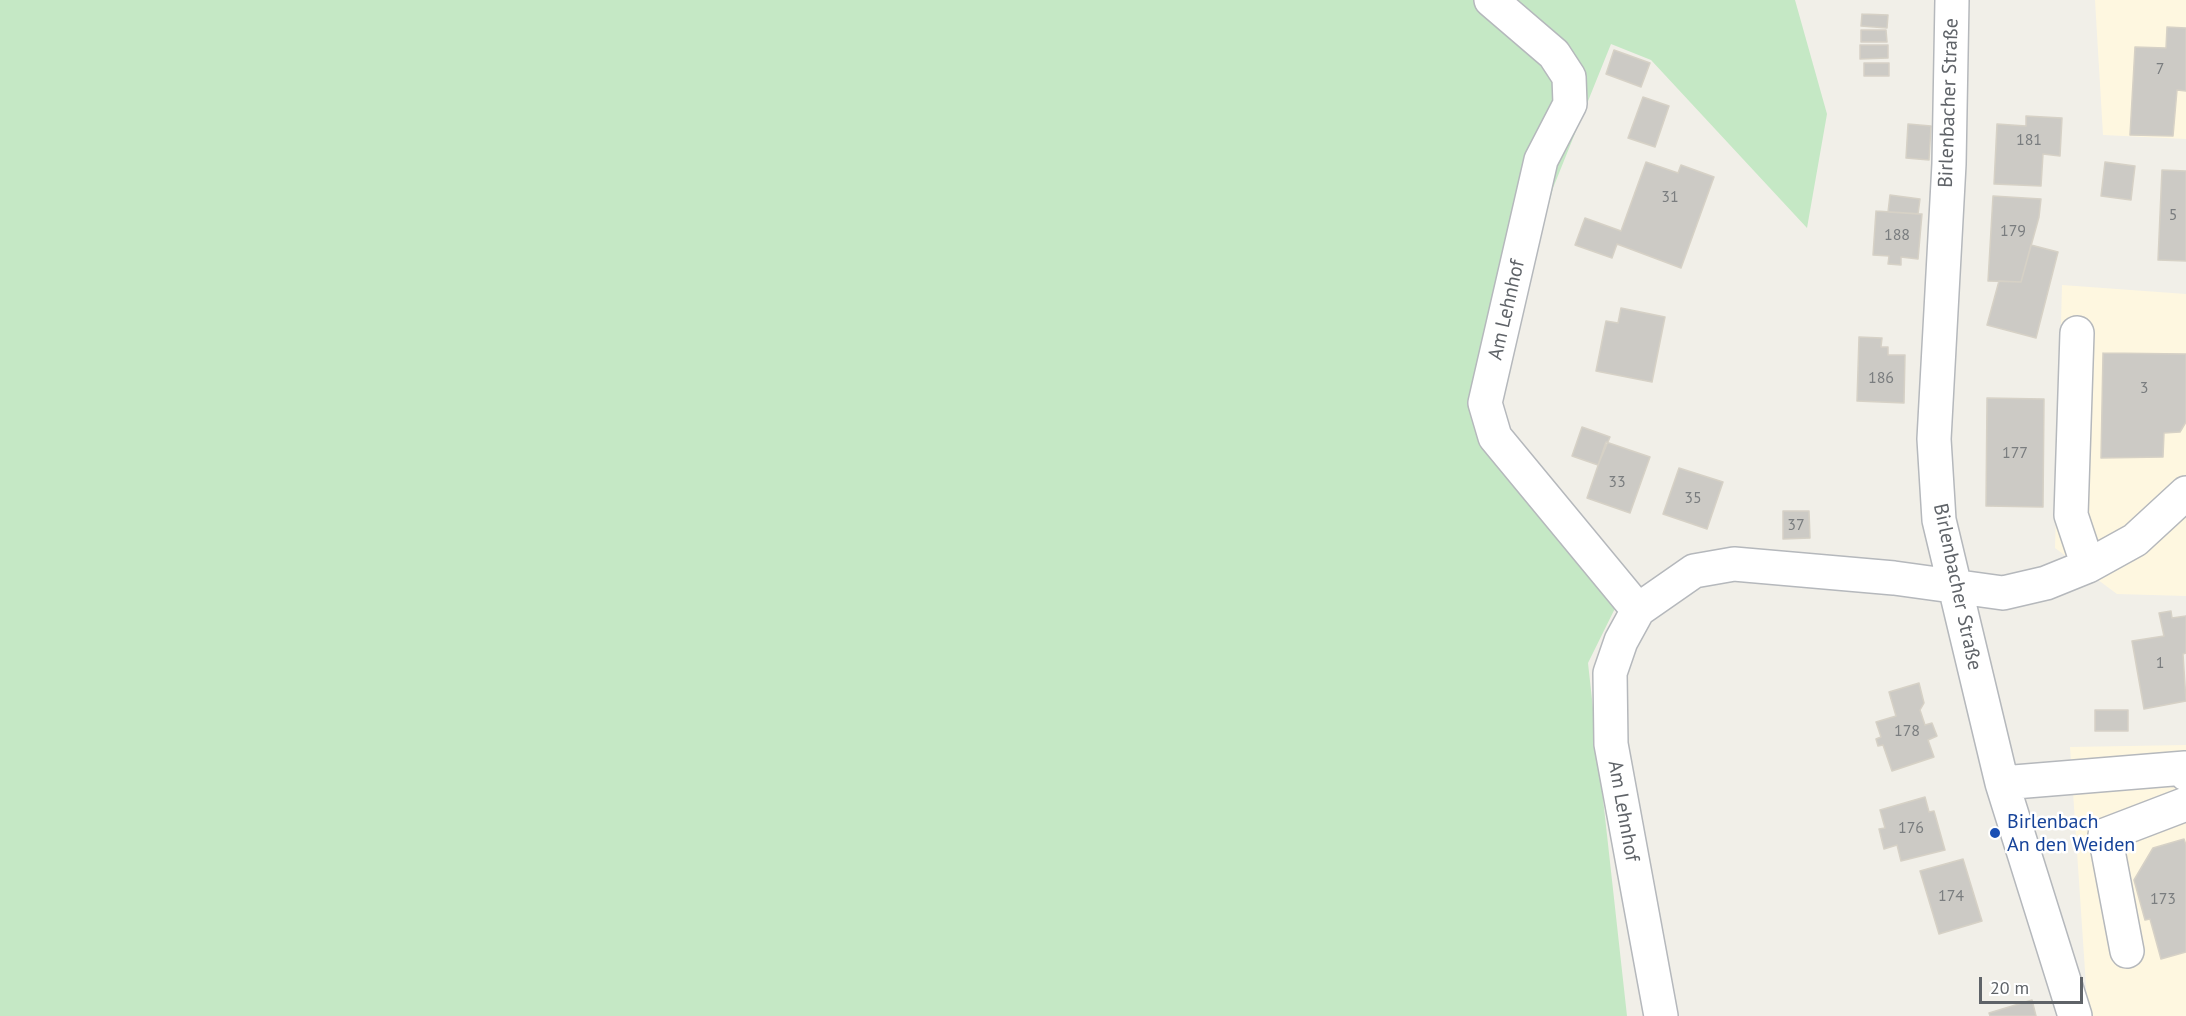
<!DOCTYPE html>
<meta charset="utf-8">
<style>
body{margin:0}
#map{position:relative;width:2186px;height:1016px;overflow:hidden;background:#f1efe8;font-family:"PT Sans",sans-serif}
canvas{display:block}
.scale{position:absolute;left:1979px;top:977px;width:104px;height:27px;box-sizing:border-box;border:3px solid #5f6368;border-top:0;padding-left:8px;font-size:18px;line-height:21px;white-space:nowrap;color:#5f6368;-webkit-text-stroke:4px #fff;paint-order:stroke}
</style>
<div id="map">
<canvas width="2186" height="1016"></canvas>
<div class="scale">20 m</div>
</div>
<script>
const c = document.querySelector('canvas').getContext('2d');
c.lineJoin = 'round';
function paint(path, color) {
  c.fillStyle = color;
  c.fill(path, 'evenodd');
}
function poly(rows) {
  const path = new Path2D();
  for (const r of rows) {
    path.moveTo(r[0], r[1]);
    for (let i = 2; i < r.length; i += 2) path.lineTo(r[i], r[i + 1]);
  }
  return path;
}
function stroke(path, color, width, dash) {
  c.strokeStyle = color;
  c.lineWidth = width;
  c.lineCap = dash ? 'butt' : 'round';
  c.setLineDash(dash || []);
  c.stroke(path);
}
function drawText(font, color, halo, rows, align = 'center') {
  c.font = font + ' "PT Sans",sans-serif';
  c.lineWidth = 5;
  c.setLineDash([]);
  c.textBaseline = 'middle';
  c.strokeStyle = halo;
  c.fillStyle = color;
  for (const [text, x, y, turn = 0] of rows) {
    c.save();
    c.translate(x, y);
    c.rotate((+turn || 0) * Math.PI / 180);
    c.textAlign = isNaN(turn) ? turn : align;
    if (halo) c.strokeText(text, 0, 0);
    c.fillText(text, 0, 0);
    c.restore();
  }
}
paint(poly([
 [2095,0,2186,0,2186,139,2103,135],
 [2062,285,2186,294,2186,596,2117,594,2055,548],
 [2186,745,2186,1016,2088,1016,2070,747]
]), '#fef7e0');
paint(poly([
 [0,0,1795,0,1827,114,1807,228,1651,60,1611,44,1553,188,1507,363,1477,438,1628,582,1588,663,1627,1016,0,1016]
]), '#c5e8c5');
const building = poly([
 [1862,14,1888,15,1887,28,1861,26,1862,14],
 [2167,27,2186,28,2186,91,2177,90,2173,136,2130,135,2135,47,2166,48,2167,27],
 [1861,30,1886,30,1887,42,1861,42,1861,30],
 [1860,45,1888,45,1888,58,1860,59,1860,45],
 [1614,50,1650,63,1641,87,1606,74,1614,50],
 [1864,63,1889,63,1889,76,1864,76,1864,63],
 [1643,97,1669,106,1655,147,1628,138,1643,97],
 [2026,116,2062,118,2060,156,2043,154,2041,186,1994,184,1997,124,2026,126,2026,116],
 [1908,124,1931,126,1929,160,1906,158,1908,124],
 [1646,162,1678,173,1681,165,1714,177,1681,268,1617,244,1612,258,1575,245,1585,218,1621,231,1646,162],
 [2105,162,2135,166,2131,200,2101,196,2105,162],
 [2162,170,2186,171,2186,261,2158,260,2162,170],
 [1890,195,1920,199,1918,214,1888,212,1890,195],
 [1993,196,2041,199,2039,217,2021,282,1988,281,1993,196],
 [1876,211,1922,214,1918,259,1901,257,1901,265,1888,264,1889,256,1873,255,1876,211],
 [2031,245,2058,252,2036,338,1987,325,1999,281,2021,282,2031,245],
 [1621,308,1665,317,1652,382,1596,371,1606,321,1618,323,1621,308],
 [1859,337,1882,338,1881,347,1888,347,1888,355,1905,355,1904,403,1857,401,1859,337],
 [2103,353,2186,354,2186,422,2180,432,2164,433,2163,457,2101,458,2103,353],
 [1987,398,2044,399,2043,507,1986,506,1987,398],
 [1582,427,1610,437,1598,465,1572,456,1582,427],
 [1606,442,1650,457,1630,513,1587,498,1606,442],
 [1679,468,1723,482,1707,529,1663,514,1679,468],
 [1783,511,1809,511,1810,538,1783,539,1783,511],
 [2171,611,2172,618,2186,616,2186,653,2183,654,2186,701,2144,709,2132,641,2164,636,2159,613,2171,611],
 [1919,683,1924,703,1920,710,1925,725,1932,723,1937,736,1928,740,1934,757,1892,771,1883,745,1878,746,1876,739,1881,737,1876,722,1896,716,1889,692,1919,683],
 [2095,710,2128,710,2128,731,2095,731,2095,710],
 [1925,797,1929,812,1934,811,1945,850,1901,861,1897,845,1884,849,1879,829,1885,828,1880,810,1925,797],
 [2184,839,2186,845,2186,952,2161,959,2150,919,2145,920,2134,880,2153,848,2184,839],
 [1963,859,1982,921,1939,934,1920,871,1963,859],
 [2032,1000,2036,1016,1990,1016,1989,1013,2032,1000]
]);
paint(building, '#cccac5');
stroke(building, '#d6d1c6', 1.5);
const minor = poly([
 [1491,0,1554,54,1569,77,1570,104,1541,160,1485,403,1495,437,1638,610],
 [1952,0,1949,164,1934,439,1939,520,2002,783,2075,1016],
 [2077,333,2071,515,2088,566],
 [2002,783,2185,768,2186,774],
 [2127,951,2105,835,2186,804],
 [1661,1016,1611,744,1610,673,1621,641,1638,610,1694,571,1734,564,1894,578,2003,593,2046,583,2088,566,2135,540,2186,493]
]);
stroke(minor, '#b5b8bc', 36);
stroke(minor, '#fff', 33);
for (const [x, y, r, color] of [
 [1995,833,6,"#1a4fb4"]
]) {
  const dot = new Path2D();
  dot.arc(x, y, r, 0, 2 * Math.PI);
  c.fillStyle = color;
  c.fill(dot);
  stroke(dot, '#fff', 2);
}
drawText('16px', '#7a7d7f', null, [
 ["7",2160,69],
 ["181",2029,140],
 ["31",1670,197],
 ["5",2173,215],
 ["179",2013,231],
 ["188",1897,235],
 ["186",1881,378],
 ["3",2144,388],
 ["177",2015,453],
 ["33",1617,482],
 ["35",1693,498],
 ["37",1796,525],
 ["1",2160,663],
 ["178",1907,731],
 ["176",1911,828],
 ["174",1951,896],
 ["173",2163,899]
]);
drawText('20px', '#5f6368', '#fff', [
 ["Birlenbacher Straße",1949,103,-88],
 ["Am Lehnhof",1507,310,-77],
 ["Birlenbacher Straße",1957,587,78],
 ["Am Lehnhof",1623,811,80]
]);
drawText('20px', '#164399', '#fff', [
 ["Birlenbach",2007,822],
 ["An den Weiden",2007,845]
], 'left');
</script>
